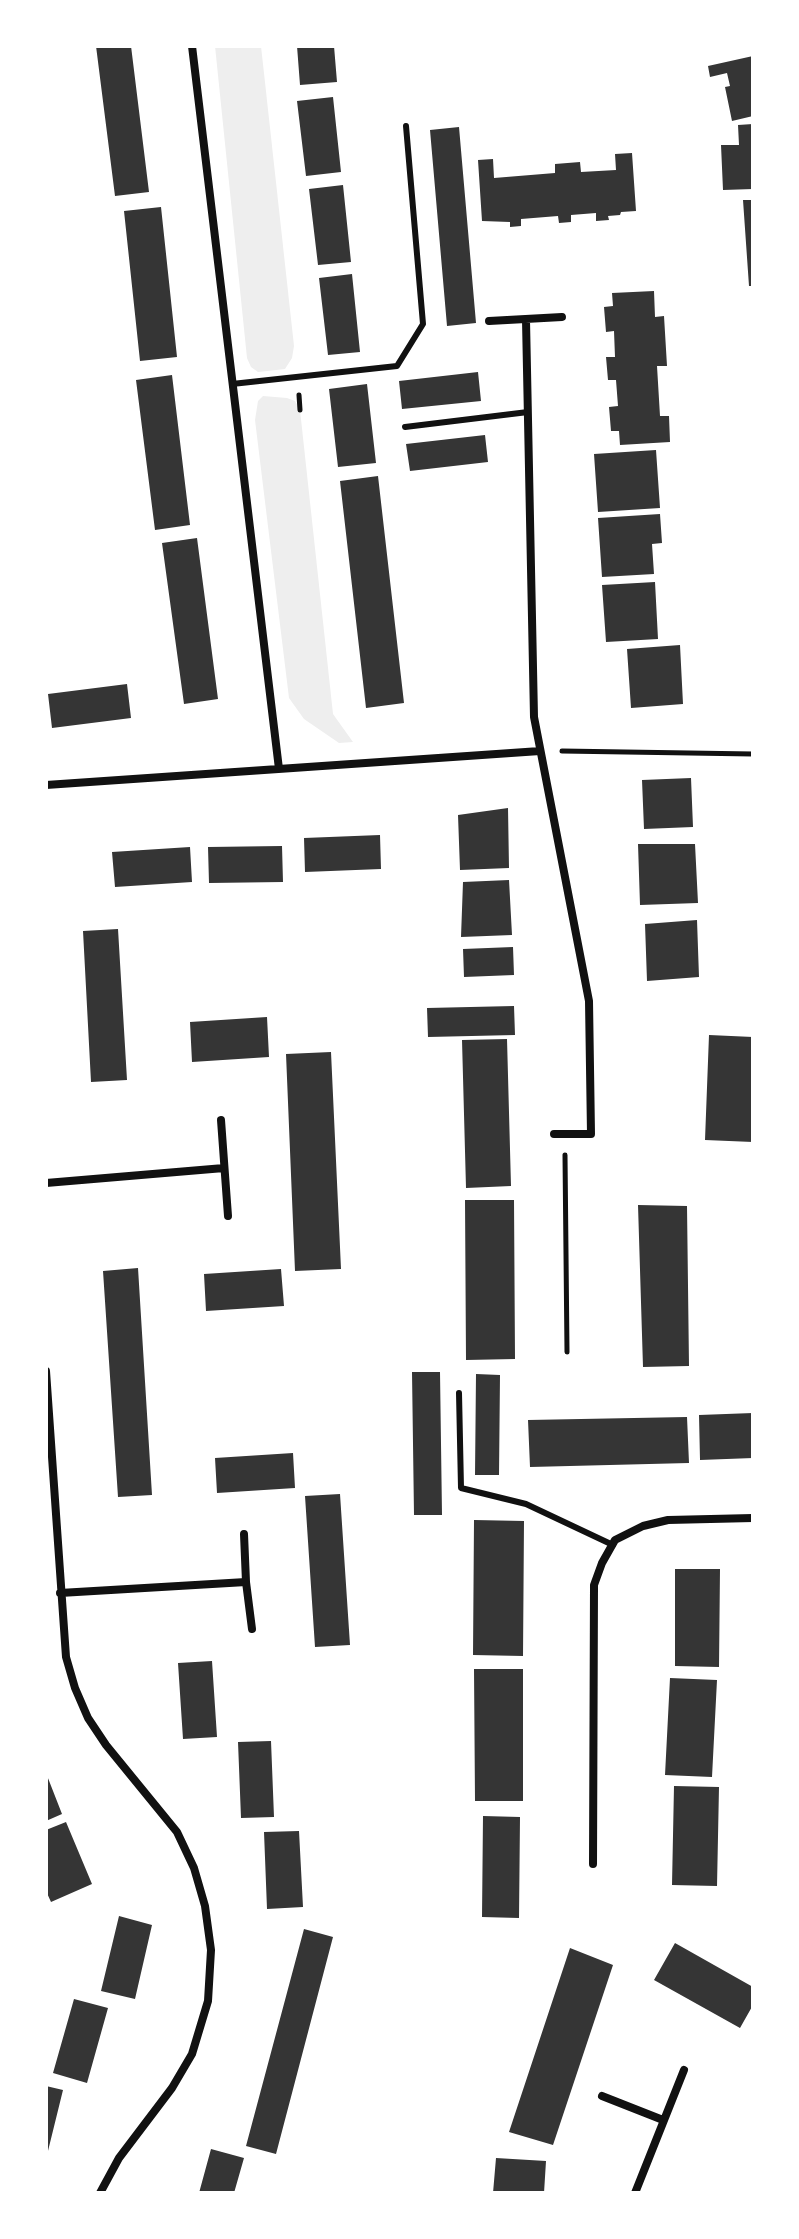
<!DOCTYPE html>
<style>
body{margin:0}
#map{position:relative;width:799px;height:2239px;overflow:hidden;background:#fff;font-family:"Public Sans",sans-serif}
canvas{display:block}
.frame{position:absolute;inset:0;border:48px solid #fff;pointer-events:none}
</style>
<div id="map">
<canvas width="799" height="2239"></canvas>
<div class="frame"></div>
</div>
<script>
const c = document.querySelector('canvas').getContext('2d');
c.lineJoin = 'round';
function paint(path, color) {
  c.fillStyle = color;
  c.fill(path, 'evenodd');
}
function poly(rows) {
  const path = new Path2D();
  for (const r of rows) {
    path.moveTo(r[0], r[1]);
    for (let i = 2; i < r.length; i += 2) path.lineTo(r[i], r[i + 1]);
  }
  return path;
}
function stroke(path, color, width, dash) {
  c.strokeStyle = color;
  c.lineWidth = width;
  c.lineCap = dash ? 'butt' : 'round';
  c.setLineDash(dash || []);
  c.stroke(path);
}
paint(poly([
 [215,46,261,46,294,346,292,358,285,369,258,372,251,367,247,358],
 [263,396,287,398,295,401,300,410,333,714,353,742,339,743,304,719,289,698,255,420,258,401]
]), '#eee');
paint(poly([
 [96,46,131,46,149,192,115,196],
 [297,46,334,46,337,82,300,85],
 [753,56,753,116,732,121,725,87,730,86,727,73,710,77,708,66],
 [333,97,341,172,306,176,297,101],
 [753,124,753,189,723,190,721,145,739,145,738,125],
 [459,127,476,323,447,326,430,130],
 [632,153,636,211,621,212,620,215,608,216,609,220,596,221,596,213,571,215,571,222,559,223,558,216,521,219,521,226,510,227,510,222,482,221,478,160,493,159,494,178,555,173,555,164,580,162,581,172,616,170,615,154],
 [343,185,351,262,318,265,309,189],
 [743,200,753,200,753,286,749,286],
 [161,207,177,357,140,361,124,211],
 [352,274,360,352,328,355,319,278],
 [654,291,655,317,664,316,667,366,657,366,660,416,669,416,670,442,620,445,619,431,611,431,609,407,618,406,616,380,608,380,606,357,615,357,614,331,606,332,604,307,613,306,612,293],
 [478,372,481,401,402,409,399,381],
 [172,375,190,525,155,530,136,380],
 [367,384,376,463,338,467,329,389],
 [485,435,488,462,410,471,406,444],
 [656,450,660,508,598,512,594,454],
 [378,476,404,703,366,708,340,481],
 [660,514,662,543,652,544,654,574,602,577,598,518],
 [197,538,218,699,184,704,162,543],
 [655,582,658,639,606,642,602,585],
 [680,645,683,704,631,708,627,649],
 [127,684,131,718,52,728,48,694],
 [691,778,693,827,644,829,642,780],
 [508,808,509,868,460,870,458,815],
 [380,835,381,869,305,872,304,838],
 [638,844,695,844,698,903,640,905],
 [282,846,283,882,209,883,208,847],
 [190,847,192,882,115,887,112,852],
 [509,880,512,935,461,937,463,882],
 [697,920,699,977,647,981,645,924],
 [118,929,127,1080,91,1082,83,931],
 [513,947,514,975,464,977,463,949],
 [514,1006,515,1035,428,1037,427,1008],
 [267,1017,269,1057,192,1062,190,1022],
 [709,1035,753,1037,753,1142,705,1140],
 [507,1039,511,1186,466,1188,462,1040],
 [331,1052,341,1269,295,1271,286,1054],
 [465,1200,514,1200,515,1359,466,1360],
 [638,1205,687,1206,689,1366,643,1367],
 [138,1268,152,1495,118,1497,103,1271],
 [281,1269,284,1306,206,1311,204,1274],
 [412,1372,440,1372,442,1515,414,1515],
 [476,1374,500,1375,499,1475,475,1475],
 [753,1413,753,1458,700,1460,699,1415],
 [687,1417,689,1463,530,1467,528,1420],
 [293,1453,295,1488,217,1493,215,1458],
 [340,1494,350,1645,315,1647,305,1496],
 [474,1520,524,1521,523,1656,473,1655],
 [675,1569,720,1569,719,1667,675,1666],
 [212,1661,217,1737,183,1739,178,1663],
 [474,1669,523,1669,523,1801,475,1801],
 [670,1678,717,1680,712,1777,665,1775],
 [271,1741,274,1817,241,1818,238,1742],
 [46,1773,62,1814,46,1821],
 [674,1786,719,1787,717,1886,672,1885],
 [483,1816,520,1817,519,1918,482,1917],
 [66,1822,92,1884,51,1902,46,1891,46,1830],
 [299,1831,303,1907,267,1909,264,1832],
 [119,1916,152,1925,135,1999,101,1991],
 [304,1929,333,1937,276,2154,246,2146],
 [675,1943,753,1987,753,2005,740,2028,654,1980],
 [570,1948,613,1965,553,2145,509,2132],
 [74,1999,108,2008,87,2083,53,2073],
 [46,2086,63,2090,47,2155,46,2154],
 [211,2149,244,2158,234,2193,199,2193],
 [496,2158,546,2161,544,2193,493,2193]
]), '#353535');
stroke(poly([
 [299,395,300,410],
 [562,751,753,754],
 [565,1155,567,1352]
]), '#111', 5);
stroke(poly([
 [232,384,397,366,423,324,406,126],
 [405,427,528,412],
 [459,1393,461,1488,526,1504,613,1545]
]), '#111', 6);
stroke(poly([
 [192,46,279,769],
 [526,320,534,717,589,1001,591,1134,554,1134],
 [489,321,562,317],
 [46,785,540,751],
 [221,1120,228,1216],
 [46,1183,224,1168],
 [46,1371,66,1657,75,1688,88,1718,106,1745,177,1832,194,1868,205,1906,211,1950,208,2001,192,2054,172,2088,119,2158,100,2193],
 [244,1534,246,1582,252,1629],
 [60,1593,246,1582],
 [593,1864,594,1585,602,1563,615,1540,643,1526,668,1520,753,1518],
 [602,2096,663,2120],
 [635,2193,684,2070]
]), '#111', 8);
</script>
